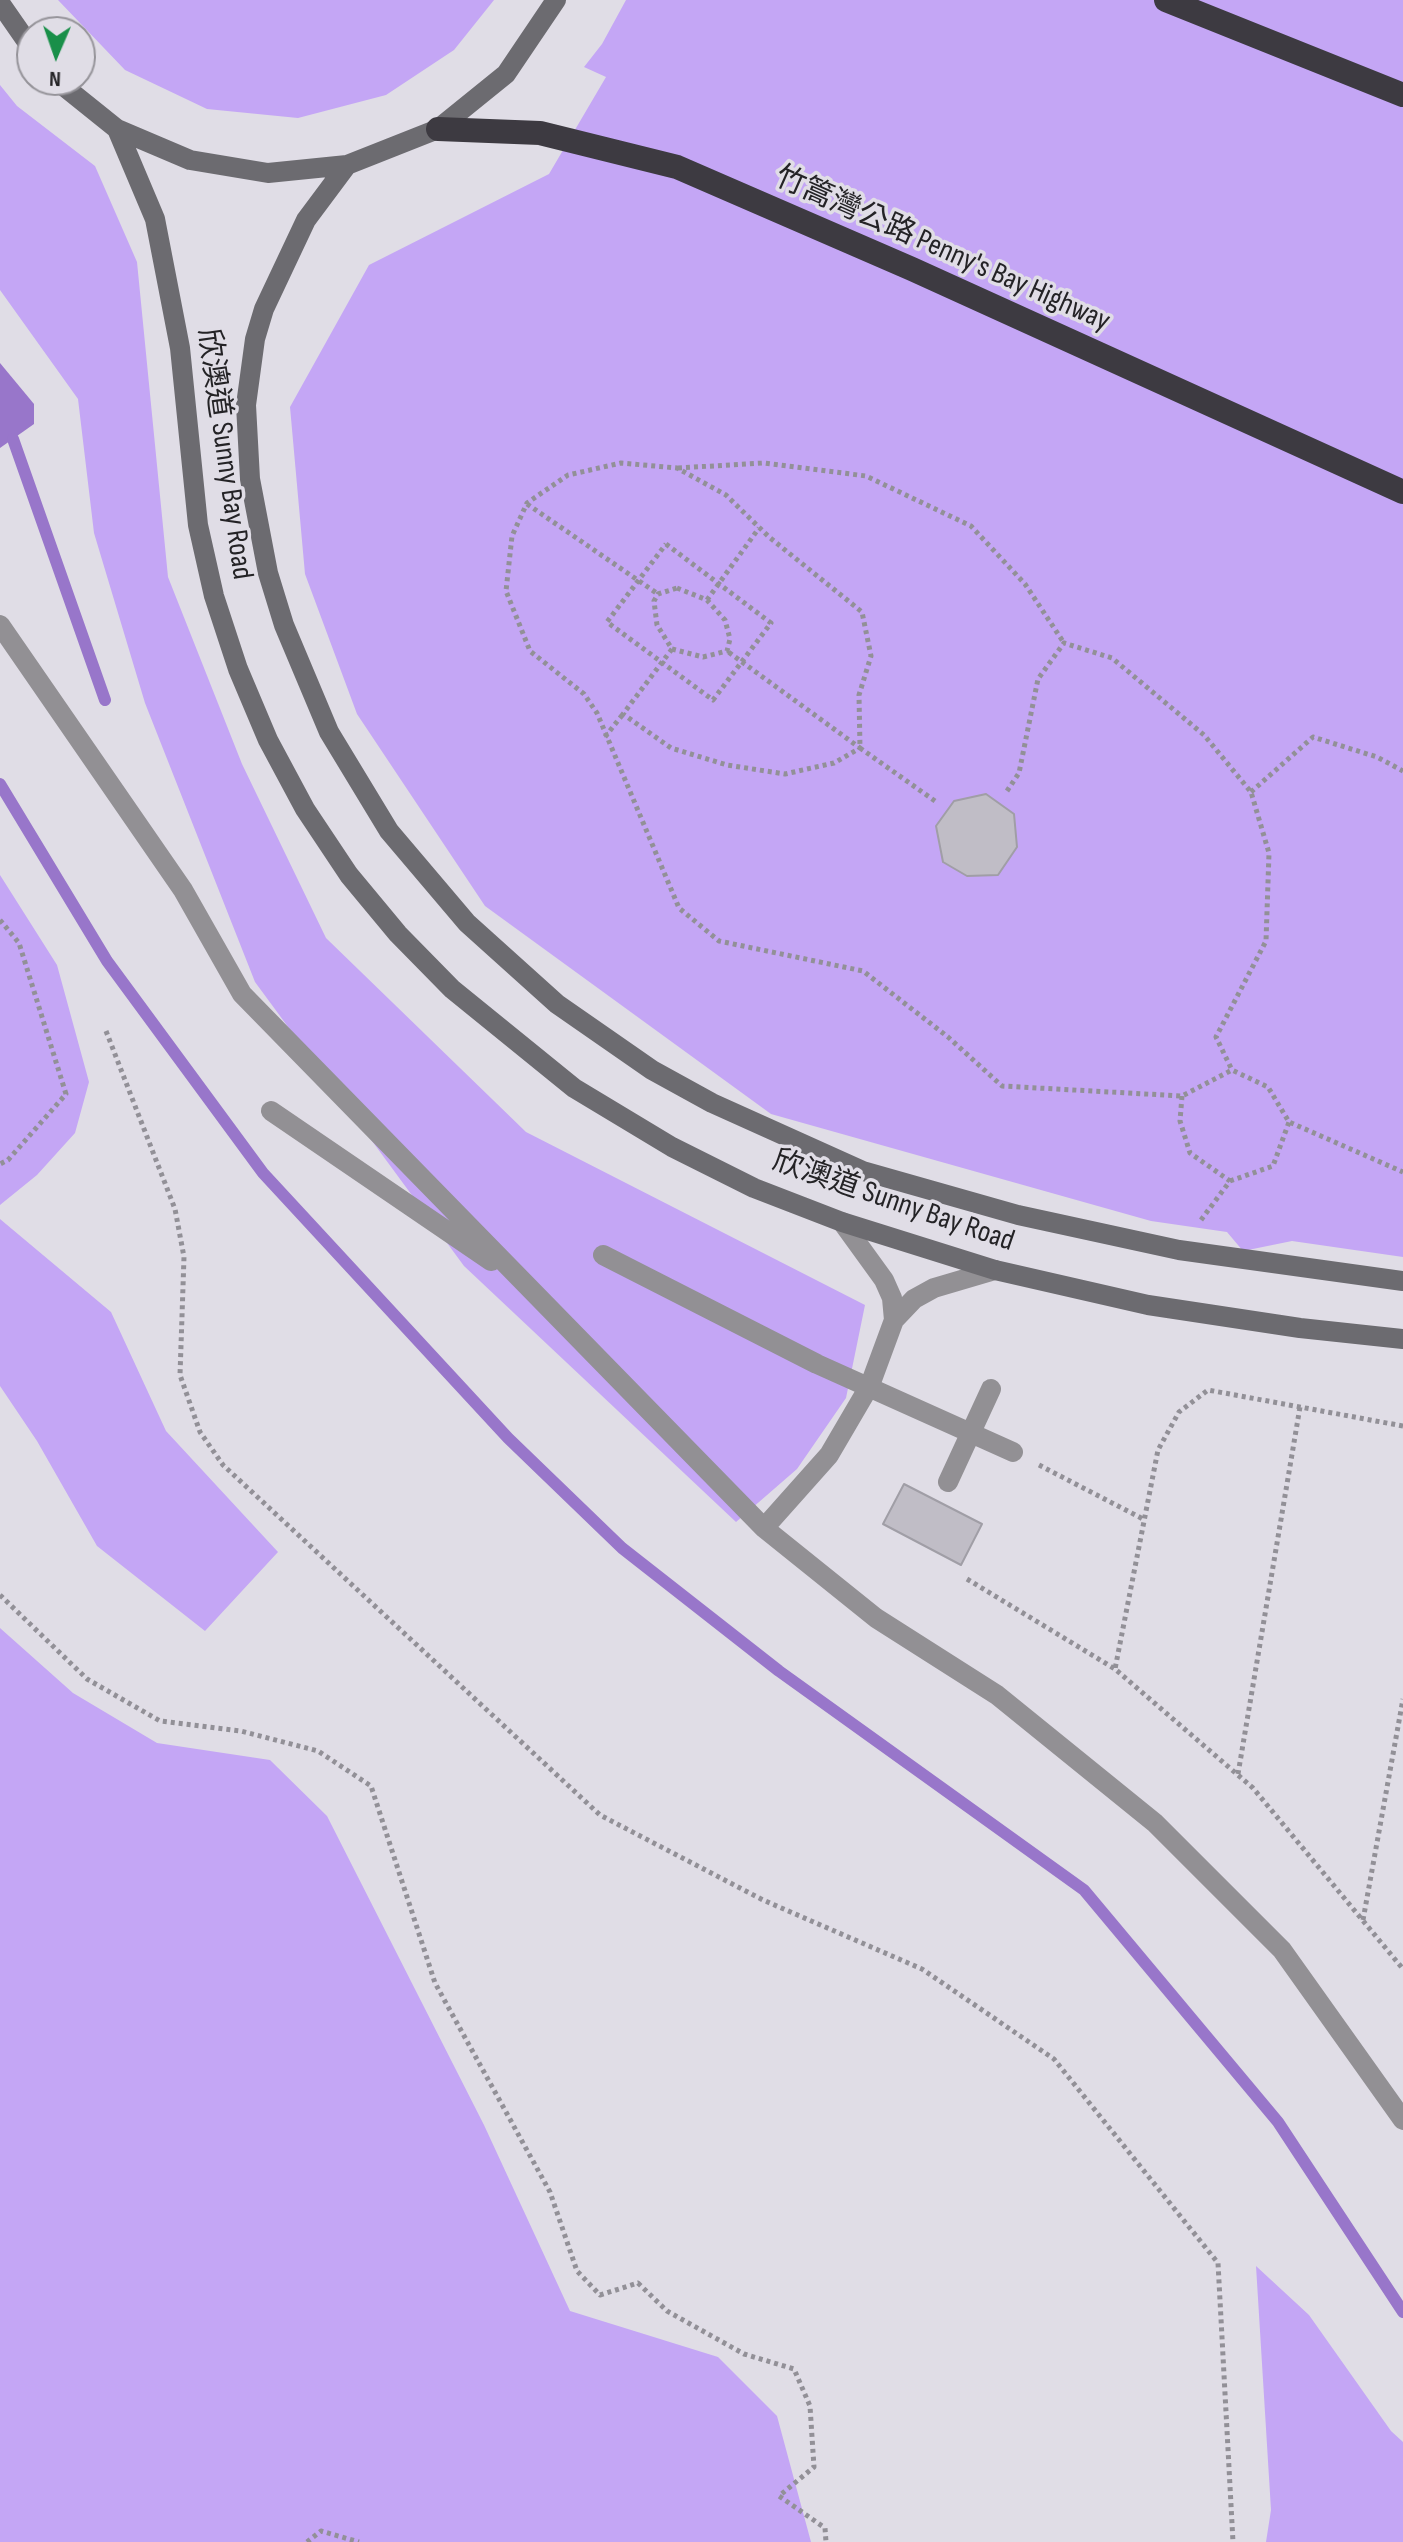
<!DOCTYPE html>
<meta charset="utf-8">
<style>
body{margin:0}
#map{position:relative;width:1403px;height:2542px;overflow:hidden;background:#e0dde6;font-family:"Sofia Sans Condensed",sans-serif}
canvas{display:block}
.north{position:absolute;left:16px;top:16px;width:80px;height:80px;box-sizing:border-box;background:#e0dde6;border:2px solid #959399;border-radius:50%;rotate:182deg;font-size:22px;font-weight:700;line-height:32px;text-align:center;color:#242326}
.north::after{content:'';display:block;margin:auto;width:28px;height:36px;background:#198f49;clip-path:polygon(50% 0,100% 100%,50% 72%,0 100%)}
</style>
<div id="map">
<canvas width="1403" height="2542"></canvas>
<div class="north">N</div>
</div>
<script>
const c = document.querySelector('canvas').getContext('2d');
c.lineJoin = 'round';
function paint(path, color) {
  c.fillStyle = color;
  c.fill(path, 'evenodd');
}
function poly(rows) {
  const path = new Path2D();
  for (const r of rows) {
    path.moveTo(r[0], r[1]);
    for (let i = 2; i < r.length; i += 2) path.lineTo(r[i], r[i + 1]);
  }
  return path;
}
function stroke(path, color, width, dash) {
  c.strokeStyle = color;
  c.lineWidth = width;
  c.lineCap = dash ? 'butt' : 'round';
  c.setLineDash(dash || []);
  c.stroke(path);
}
function drawText(font, color, halo, rows, align = 'center') {
  c.font = font + ' "Sofia Sans Condensed","Noto Sans TC",sans-serif';
  c.lineWidth = 7;
  c.setLineDash([]);
  c.textBaseline = 'middle';
  c.strokeStyle = halo;
  c.fillStyle = color;
  for (const [text, x, y, turn = 0] of rows) {
    c.save();
    c.translate(x, y);
    c.rotate((+turn || 0) * Math.PI / 180);
    c.textAlign = isNaN(turn) ? turn : align;
    if (halo) c.strokeText(text, 0, 0);
    c.fillText(text, 0, 0);
    c.restore();
  }
}
paint(poly([
 [58,0,494,0,454,50,386,95,298,118,207,109,125,70],
 [626,0,1403,0,1403,1257,1292,1241,1243,1251,1227,1232,1151,1221,771,1114,485,906,357,714,305,574,290,407,369,265,549,174,606,77,584,67,602,44],
 [0,85,17,106,95,166,137,262,168,577,242,764,326,938,526,1132,865,1305,846,1398,797,1469,736,1522,464,1266,255,982,145,703,94,533,78,399,0,290],
 [0,875,57,965,89,1082,75,1133,37,1175,0,1205],
 [0,1219,111,1312,166,1431,278,1552,205,1631,97,1546,37,1441,0,1386],
 [0,1628,73,1693,157,1743,270,1760,327,1816,484,2125,570,2311,718,2357,777,2416,811,2542,0,2542],
 [1256,2266,1309,2315,1391,2431,1403,2442,1403,2542,1266,2542,1271,2510]
]), '#c4a6f5');
paint(poly([
 [0,363,34,404,34,424,0,448]
]), '#9876ca');
stroke(poly([
 [13,439,105,700],
 [0,784,107,961,263,1173,508,1438,622,1548,779,1671,1084,1890,1278,2122,1403,2312]
]), '#9876ca', 12);
const building = poly([
 [986,794,1014,814,1017,847,998,875,967,876,943,862,936,826,954,801,986,794],
 [904,1484,982,1524,961,1565,883,1524,904,1484]
]);
paint(building, '#c0bdc6');
stroke(building, '#a09ea6', 2);
stroke(poly([
 [678,468,764,463,866,476,971,526,1025,584,1064,643],
 [527,504,658,594],
 [666,544,771,623,713,700,607,622,666,544],
 [677,588,707,600,725,620,730,639,727,651,703,657,672,649,657,625,654,601,658,594,677,588],
 [707,600,759,528],
 [672,649,623,714,671,748,727,765,785,774,834,763,860,748,727,651],
 [605,737,623,714],
 [1007,791,1019,773,1038,679,1064,643,1112,658,1204,735,1251,792,1269,853,1266,941,1216,1037,1232,1070],
 [1251,792,1313,737,1377,757,1403,771],
 [935,801,860,748,859,695,871,656,862,612,769,537,726,495,677,468,621,463,568,475,527,503,512,536,506,591,530,651,584,694,597,713,679,908,719,941,863,971,948,1037,1002,1086,1182,1096,1232,1070,1268,1087,1289,1122,1403,1172],
 [0,920,19,943,66,1094,8,1160,0,1164],
 [106,1031,175,1209,184,1257,180,1375,200,1432,223,1465,600,1815,763,1900,922,1969,1054,2059,1218,2263,1233,2542],
 [1182,1096,1180,1121,1190,1153,1230,1181,1201,1220],
 [1230,1181,1273,1166,1289,1122],
 [1403,1426,1208,1390,1179,1412,1158,1450,1115,1669,1253,1788,1403,1969],
 [1039,1465,1145,1520],
 [967,1579,1115,1669],
 [0,1595,87,1679,160,1721,241,1731,318,1751,371,1786,435,1983,550,2192,577,2271,600,2295,638,2283,667,2311,744,2354,794,2369,810,2406,814,2467,779,2496,825,2528,826,2542],
 [1238,1774,1300,1407],
 [1363,1920,1403,1699],
 [307,2542,321,2531,359,2542]
]), '#929097', 5, [4, 4]);
stroke(poly([
 [0,625,183,890,242,994,764,1528,876,1618,997,1695,1155,1823,1282,1950,1403,2120],
 [271,1111,491,1261],
 [603,1255,817,1364,1013,1452],
 [894,1320,914,1299,934,1288,995,1270],
 [948,1482,991,1389],
 [764,1528,829,1455,870,1385,894,1320,892,1298,884,1280,842,1222]
]), '#929094', 20);
stroke(poly([
 [0,3,32,49],
 [56,80,117,129,190,160,268,173,347,165,438,129,506,74,556,0],
 [117,129,155,219,180,348,198,525,214,596,238,669,268,740,305,809,349,875,398,934,452,989,574,1088,672,1147,754,1188,842,1222,995,1270,1148,1305,1300,1328,1403,1339],
 [347,165,306,220,264,309,255,339,246,405,250,479,268,573,284,625,329,732,389,831,467,923,557,1004,652,1070,712,1103,863,1171,1018,1215,1179,1250,1403,1281]
]), '#6c6b70', 20);
stroke(poly([
 [1166,0,1403,95],
 [438,129,540,133,677,167,912,269,1403,492]
]), '#3d3a41', 24);
drawText('30px', '#242326', '#e0dde6', [
 ["竹篙灣公路 Penny's Bay Highway",942,250,24],
 ["欣澳道 Sunny Bay Road",224,454,82],
 ["欣澳道 Sunny Bay Road",893,1202,19]
]);
</script>
